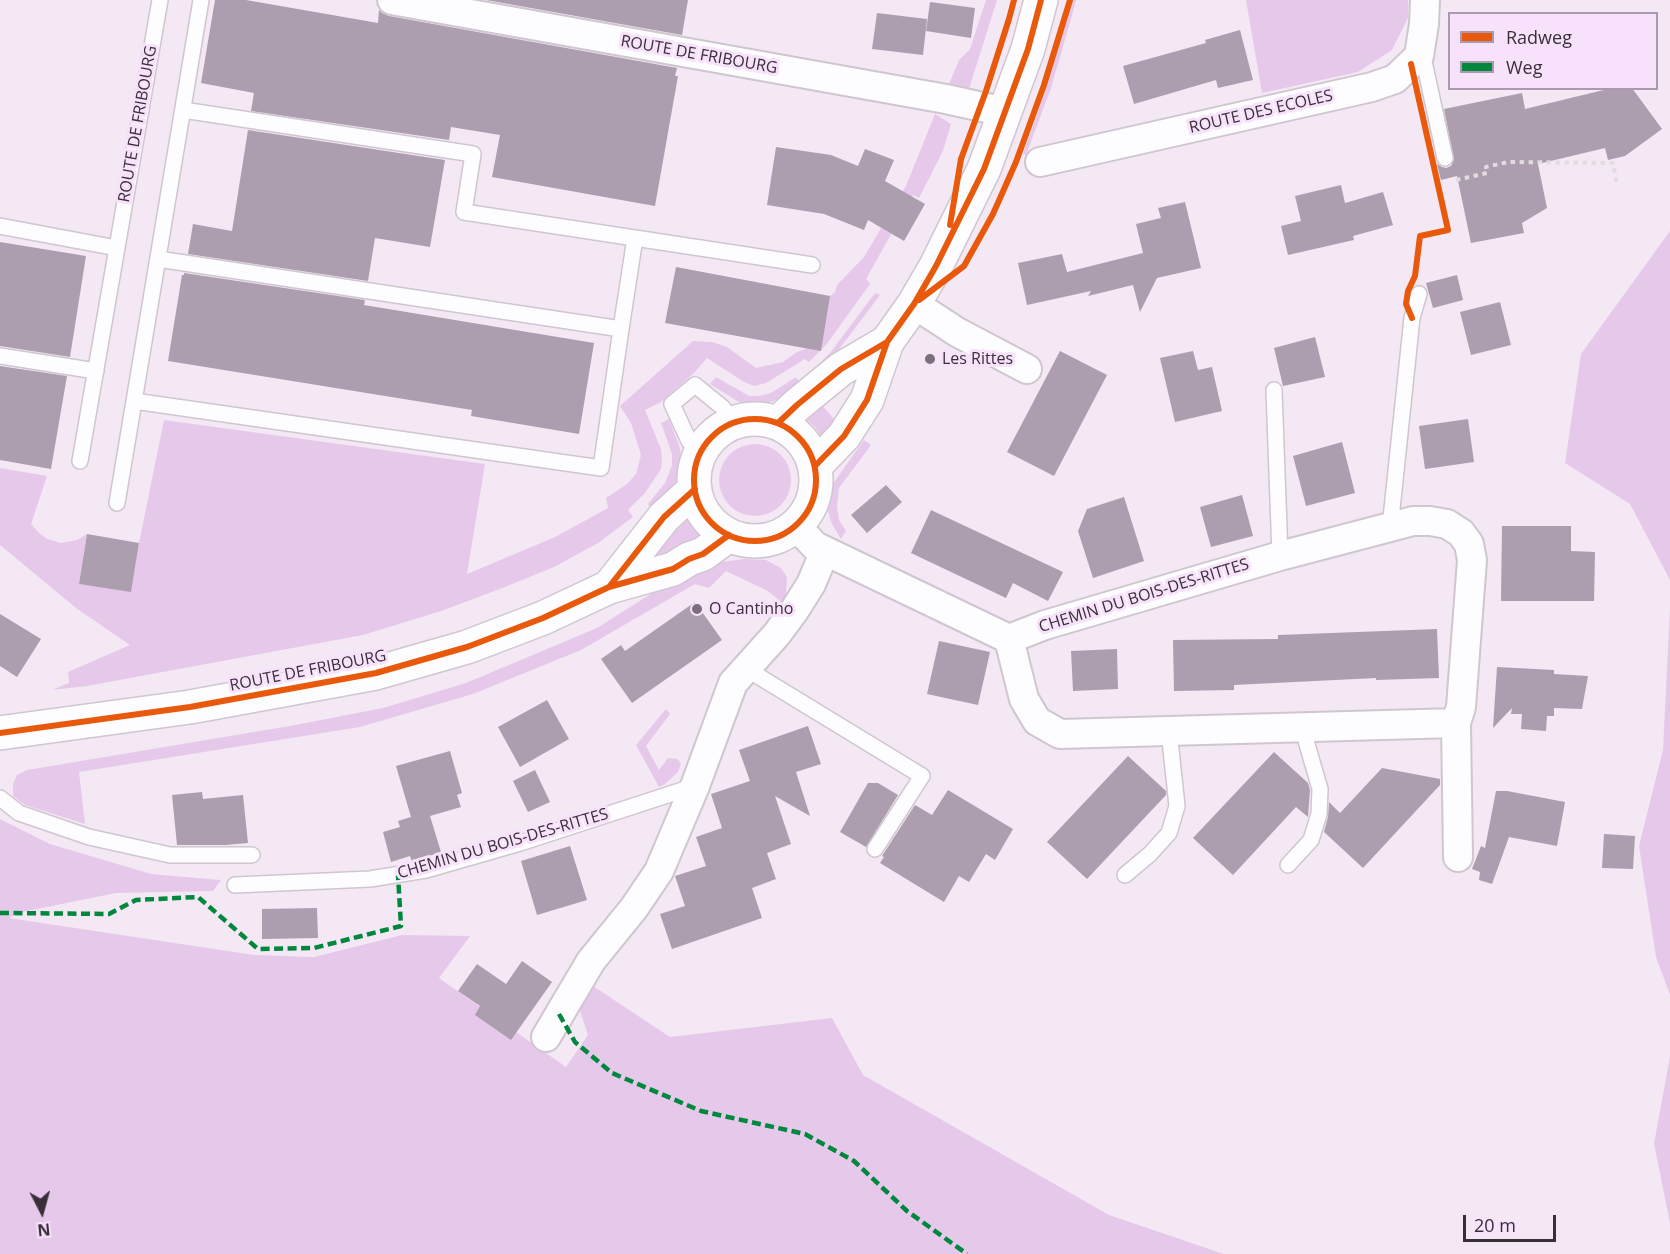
<!DOCTYPE html>
<style>
body{margin:0}
#map{position:relative;width:1670px;height:1254px;overflow:hidden;background:#f4e8f5;font-family:"Open Sans",sans-serif}
canvas{display:block}
.legend{position:absolute;left:1448px;top:12px;width:210px;height:78px;box-sizing:border-box;background:#f8e2fb;border:2px solid #ab9aad;margin:0;padding:8px 10px;list-style:none;font-size:18px;color:#382f39}
.legend li{display:flex;align-items:center;gap:12px;height:30px}
.legend b{width:30px;border:2px solid #ab9aad}
.north{position:absolute;left:12px;top:1182px;width:60px;height:60px;-webkit-text-stroke:4px #f8e2fb;paint-order:stroke;rotate:174deg;font-size:16px;font-weight:700;line-height:24px;text-align:center;color:#382f39}
.north::after{content:'';display:block;margin:auto;width:21px;height:27px;background:#382f39;clip-path:polygon(50% 0,100% 100%,50% 72%,0 100%)}
.scale{position:absolute;left:1463px;top:1215px;width:93px;height:27px;box-sizing:border-box;border:3px solid #382f39;border-top:0;padding-left:8px;font-size:18px;line-height:21px;white-space:nowrap;color:#382f39;-webkit-text-stroke:4px #f8e2fb;paint-order:stroke}
</style>
<div id="map">
<canvas width="1670" height="1254"></canvas>
<ul class="legend">
<li><b style="height:8px;background:#e8590c"></b>Radweg</li>
<li><b style="height:8px;background:#00873e"></b>Weg</li>
</ul>
<div class="north">N</div>
<div class="scale">20 m</div>
</div>
<script>
const c = document.querySelector('canvas').getContext('2d');
c.lineJoin = 'round';
function paint(path, color) {
  c.fillStyle = color;
  c.fill(path, 'evenodd');
}
function poly(rows) {
  const path = new Path2D();
  for (const r of rows) {
    if (r.length === 3) {
      path.moveTo(r[0] + r[2], r[1]);
      path.arc(r[0], r[1], r[2], 0, 2 * Math.PI);
      continue;
    }
    path.moveTo(r[0], r[1]);
    for (let i = 2; i < r.length; i += 2) path.lineTo(r[i], r[i + 1]);
  }
  return path;
}
function stroke(path, color, width, dash) {
  c.strokeStyle = color;
  c.lineWidth = width;
  c.lineCap = dash ? 'butt' : 'round';
  c.setLineDash(dash || []);
  c.stroke(path);
}
function drawText(font, color, halo, rows, align = 'center') {
  c.font = font + ' "Open Sans",sans-serif';
  c.lineWidth = 6;
  c.setLineDash([]);
  c.textBaseline = 'middle';
  c.strokeStyle = halo;
  c.fillStyle = color;
  for (const [text, x, y, turn = 0] of rows) {
    c.save();
    c.translate(x, y);
    c.rotate((+turn || 0) * Math.PI / 180);
    c.textAlign = isNaN(turn) ? turn : align;
    if (halo) c.strokeText(text, 0, 0);
    c.fillText(text, 0, 0);
    c.restore();
  }
}
paint(poly([
 [986,0,997,0,969,89,949,84,959,60,970,49],
 [1072,0,1076,0,1073,12,1051,88,1026,155,1023,154,1047,86],
 [1246,0,1408,0,1408,18,1392,50,1358,72,1262,93],
 [935,114,951,124,943,151,919,198,913,195,866,279,870,284,826,345,809,362,805,359,766,383,754,386,744,382,707,358,694,373,661,402,645,410,661,449,662,461,661,469,645,493,628,510,633,517,598,543,554,567,500,589,441,611,363,635,87,686,52,690,69,683,68,672,130,645,76,608,0,545,0,468,47,476,31,524,39,533,47,539,61,543,77,540,87,534,79,584,131,591,139,543,164,420,485,464,467,574,555,537,608,508,606,498,627,484,636,474,641,455,631,423,620,406,693,341,712,342,727,347,756,368,783,362,797,352,818,344,826,299,835,292,837,285,864,257,906,186],
 [1670,231,1670,580,1630,504,1565,463,1581,354],
 [875,293,880,295,834,356,816,372,814,369,830,353],
 [716,377,749,396,759,396,771,393,796,377,802,385,780,398,765,405,755,407,742,404,710,384],
 [818,401,836,421,822,438,814,426,801,416],
 [669,419,679,445,682,460,678,478,669,493,654,511,648,504,665,483,672,465,672,454,661,423],
 [864,440,871,445,839,488,837,507,839,520,846,531,841,539,832,524,827,509,827,499,832,485],
 [755,480,36],
 [687,513,694,525,706,538,654,565,647,556],
 [744,559,766,560,781,568,787,577,786,595,782,603,768,591,726,571,709,588,695,584,581,650,473,694,360,727,79,772,85,824,25,805,13,796,13,784,17,775,27,770,290,726,383,708,466,683,597,628,657,590,690,573,721,562],
 [1670,607,1670,995,1656,957,1639,846,1663,750],
 [666,709,670,714,646,746,659,770,668,758,677,759,681,763,678,772,665,784,659,787,636,745],
 [0,819,50,844,151,874,221,880,213,891,116,893,17,913,9,918,254,955,314,957,402,935,470,936,439,978,566,1067,588,1035,578,1005,590,984,670,1037,832,1018,863,1075,1109,1215,1224,1254,0,1254],
 [1670,1056,1670,1223,1654,1144]
]), '#e6c9ea');
paint(poly([
 [215,0,246,0,378,23,379,10,382,13,389,16,677,68,675,76,678,76,655,206,492,177,500,135,451,127,449,140,251,111,254,93,201,83],
 [486,0,688,0,682,35],
 [930,2,975,8,971,38,926,31],
 [877,13,927,19,923,55,872,49],
 [1240,30,1253,80,1218,88,1216,80,1134,104,1123,66,1206,43,1205,40],
 [1612,88,1632,88,1662,129,1625,156,1608,160,1605,148,1538,164,1547,208,1522,223,1524,233,1471,243,1457,176,1441,180,1437,164,1442,167,1446,168,1451,166,1454,160,1444,109,1522,93,1525,109],
 [248,130,445,160,430,247,375,238,368,281,188,254,193,224,232,231],
 [776,147,831,155,858,166,865,149,894,160,885,181,925,204,904,241,868,220,864,230,824,214,767,205],
 [1341,185,1345,203,1383,192,1393,225,1353,236,1354,240,1288,255,1281,226,1301,221,1295,196],
 [1185,202,1201,268,1157,278,1140,312,1133,285,1088,296,1091,291,1027,305,1018,263,1062,254,1067,272,1143,253,1136,224,1161,218,1158,208],
 [0,242,86,256,70,357,0,346],
 [676,267,830,296,821,351,665,323],
 [184,273,365,300,364,305,594,343,579,434,471,416,472,410,168,361,182,275,184,275],
 [1457,275,1463,300,1433,308,1426,283],
 [1500,302,1511,345,1471,355,1460,312],
 [1315,337,1325,377,1283,386,1274,348],
 [1060,351,1107,375,1054,476,1007,452],
 [1193,351,1198,370,1212,367,1222,411,1175,422,1160,358],
 [0,366,67,376,51,469,0,460],
 [1468,419,1474,462,1425,469,1419,426],
 [1342,442,1355,493,1306,506,1293,456],
 [886,485,902,502,867,533,851,515],
 [1242,495,1253,536,1211,547,1200,507],
 [1124,497,1144,561,1093,578,1078,531,1087,509],
 [931,510,1063,572,1048,601,1013,583,1006,598,911,553],
 [1502,526,1571,526,1571,551,1595,552,1594,601,1501,601],
 [87,534,139,543,131,592,79,584],
 [695,602,722,640,632,703,601,659,621,645,625,651],
 [0,614,41,639,17,677,0,666],
 [1437,629,1439,678,1376,680,1376,678,1234,685,1234,690,1174,691,1173,640,1278,639,1278,635],
 [939,641,990,652,978,705,927,694],
 [1117,649,1118,689,1073,691,1071,651],
 [1497,667,1554,670,1554,674,1588,676,1582,709,1554,708,1554,716,1547,716,1546,731,1521,729,1522,714,1511,714,1512,708,1493,728],
 [547,700,569,739,520,767,498,727],
 [808,726,821,764,796,772,810,816,775,796,791,844,767,853,776,879,752,888,762,918,672,949,660,914,685,906,675,876,706,866,696,837,722,828,711,794,750,781,739,750],
 [450,751,462,793,457,795,461,807,430,816,441,852,412,862,410,856,391,862,383,832,400,827,398,821,411,817,396,766],
 [1274,752,1308,783,1310,790,1308,817,1296,807,1233,875,1193,838],
 [1128,756,1166,791,1166,795,1087,879,1047,842],
 [1382,768,1440,779,1440,785,1363,868,1324,832,1328,817,1329,802,1340,813],
 [535,770,550,802,528,812,513,781],
 [868,783,878,783,898,795,866,847,840,832],
 [948,790,1013,829,995,860,986,854,969,882,959,876,944,902,880,863,884,857,882,856,915,805,932,815],
 [1496,791,1507,791,1565,802,1557,846,1509,837,1492,884,1479,880,1480,872,1472,869,1481,846,1485,848],
 [202,792,203,799,243,795,248,843,226,845,177,845,172,795],
 [1604,834,1635,836,1633,869,1602,868],
 [570,846,587,900,537,915,521,861],
 [317,908,318,938,262,939,262,909],
 [522,961,552,982,511,1040,475,1015,480,1006,458,991,477,964,506,984]
]), '#ac9eae');
const service = poly([
 [1419,56,1425,66,1445,158],
 [183,110,473,154,464,212,812,265],
 [0,226,117,248],
 [158,259,621,329,635,238],
 [0,356,96,371],
 [1274,390,1280,556],
 [134,401,601,468,621,329],
 [699,453,689,441,672,404,695,385,722,407,734,422],
 [80,461,160,0],
 [117,503,201,0],
 [1390,528,1412,318,1419,294],
 [745,668,922,776,875,849],
 [0,798,19,813,89,837,170,855,252,855],
 [1288,865,1311,840,1319,814,1320,789,1302,727],
 [1125,875,1150,854,1169,833,1177,806,1169,731],
 [235,885,370,879,426,870,520,843,695,786]
]);
const minor = poly([
 [392,0,946,99,1005,112],
 [1040,162,1372,87,1395,79,1419,56,1424,24,1425,0],
 [914,304,957,332,1027,369],
 [796,526,815,546,1009,639,1024,699,1037,721,1060,734,1456,723],
 [1009,639,1045,625,1280,556,1413,521,1430,521,1447,524,1461,533,1469,544,1472,560,1461,707,1456,723,1458,857],
 [546,1037,591,961,634,908,659,871,695,786,733,683,777,634,794,611,811,584,825,551]
]);
const secondary = poly([
 [755,480,61],
 [778,423,797,405,841,369,887,342],
 [815,466,844,436,867,400,887,342,914,304,936,266,984,169,1028,49,1041,0],
 [609,587,664,517,695,489],
 [0,733,190,707,376,673,467,647,543,618,609,587,673,569,689,559,703,554,729,535]
]);
stroke(service, '#cfc6d0', 18);
stroke(minor, '#cfc6d0', 32);
stroke(secondary, '#cfc6d0', 36);
stroke(poly([
 [1456,180,1487,173,1486,167,1508,162,1613,163,1617,185]
]), '#e0dce0', 4, [4.5, 4.5]);
stroke(service, '#fdfcfe', 15);
stroke(minor, '#fdfcfe', 28);
stroke(secondary, '#fdfcfe', 33);
stroke(poly([
 [0,913,109,914,136,900,198,897,258,949,314,948,401,926,398,875],
 [559,1014,575,1042,612,1073,701,1111,805,1134,854,1161,907,1211,967,1254]
]), '#00873e', 4.5, [9, 4.5]);
stroke(poly([
 [1411,64,1448,230,1420,236,1415,276,1408,291,1406,304,1412,318],
 [950,225,961,159,986,91,1009,19,1014,0],
 [919,300,964,266,993,214,1016,162,1044,85,1070,0],
 [755,480,61],
 [778,423,797,405,841,369,887,342],
 [815,466,844,436,867,400,887,342,914,304,936,266,984,169,1028,49,1041,0],
 [609,587,664,517,695,489],
 [0,733,190,707,376,673,467,647,543,618,609,587,673,569,689,559,703,554,729,535]
]), '#e8590c', 6);
for (const [x, y, r, color] of [
 [930,359,6,"#7a707b"],
 [697,609,6,"#7a707b"]
]) {
  const dot = new Path2D();
  dot.arc(x, y, r, 0, 2 * Math.PI);
  c.fillStyle = color;
  c.fill(dot);
  stroke(dot, '#f8e2fb', 2);
}
drawText('16px', '#382f39', '#f8e2fb', [
 ["ROUTE DE FRIBOURG",699,55,10],
 ["ROUTE DES ECOLES",1261,112,-13],
 ["ROUTE DE FRIBOURG",138,124,-80],
 ["CHEMIN DU BOIS-DES-RITTES",1144,596,-17],
 ["ROUTE DE FRIBOURG",308,671,-11],
 ["CHEMIN DU BOIS-DES-RITTES",503,844,-16]
]);
drawText('16px', '#382f39', '#f8e2fb', [
 ["Les Rittes",942,359],
 ["O Cantinho",709,609]
], 'left');
</script>
